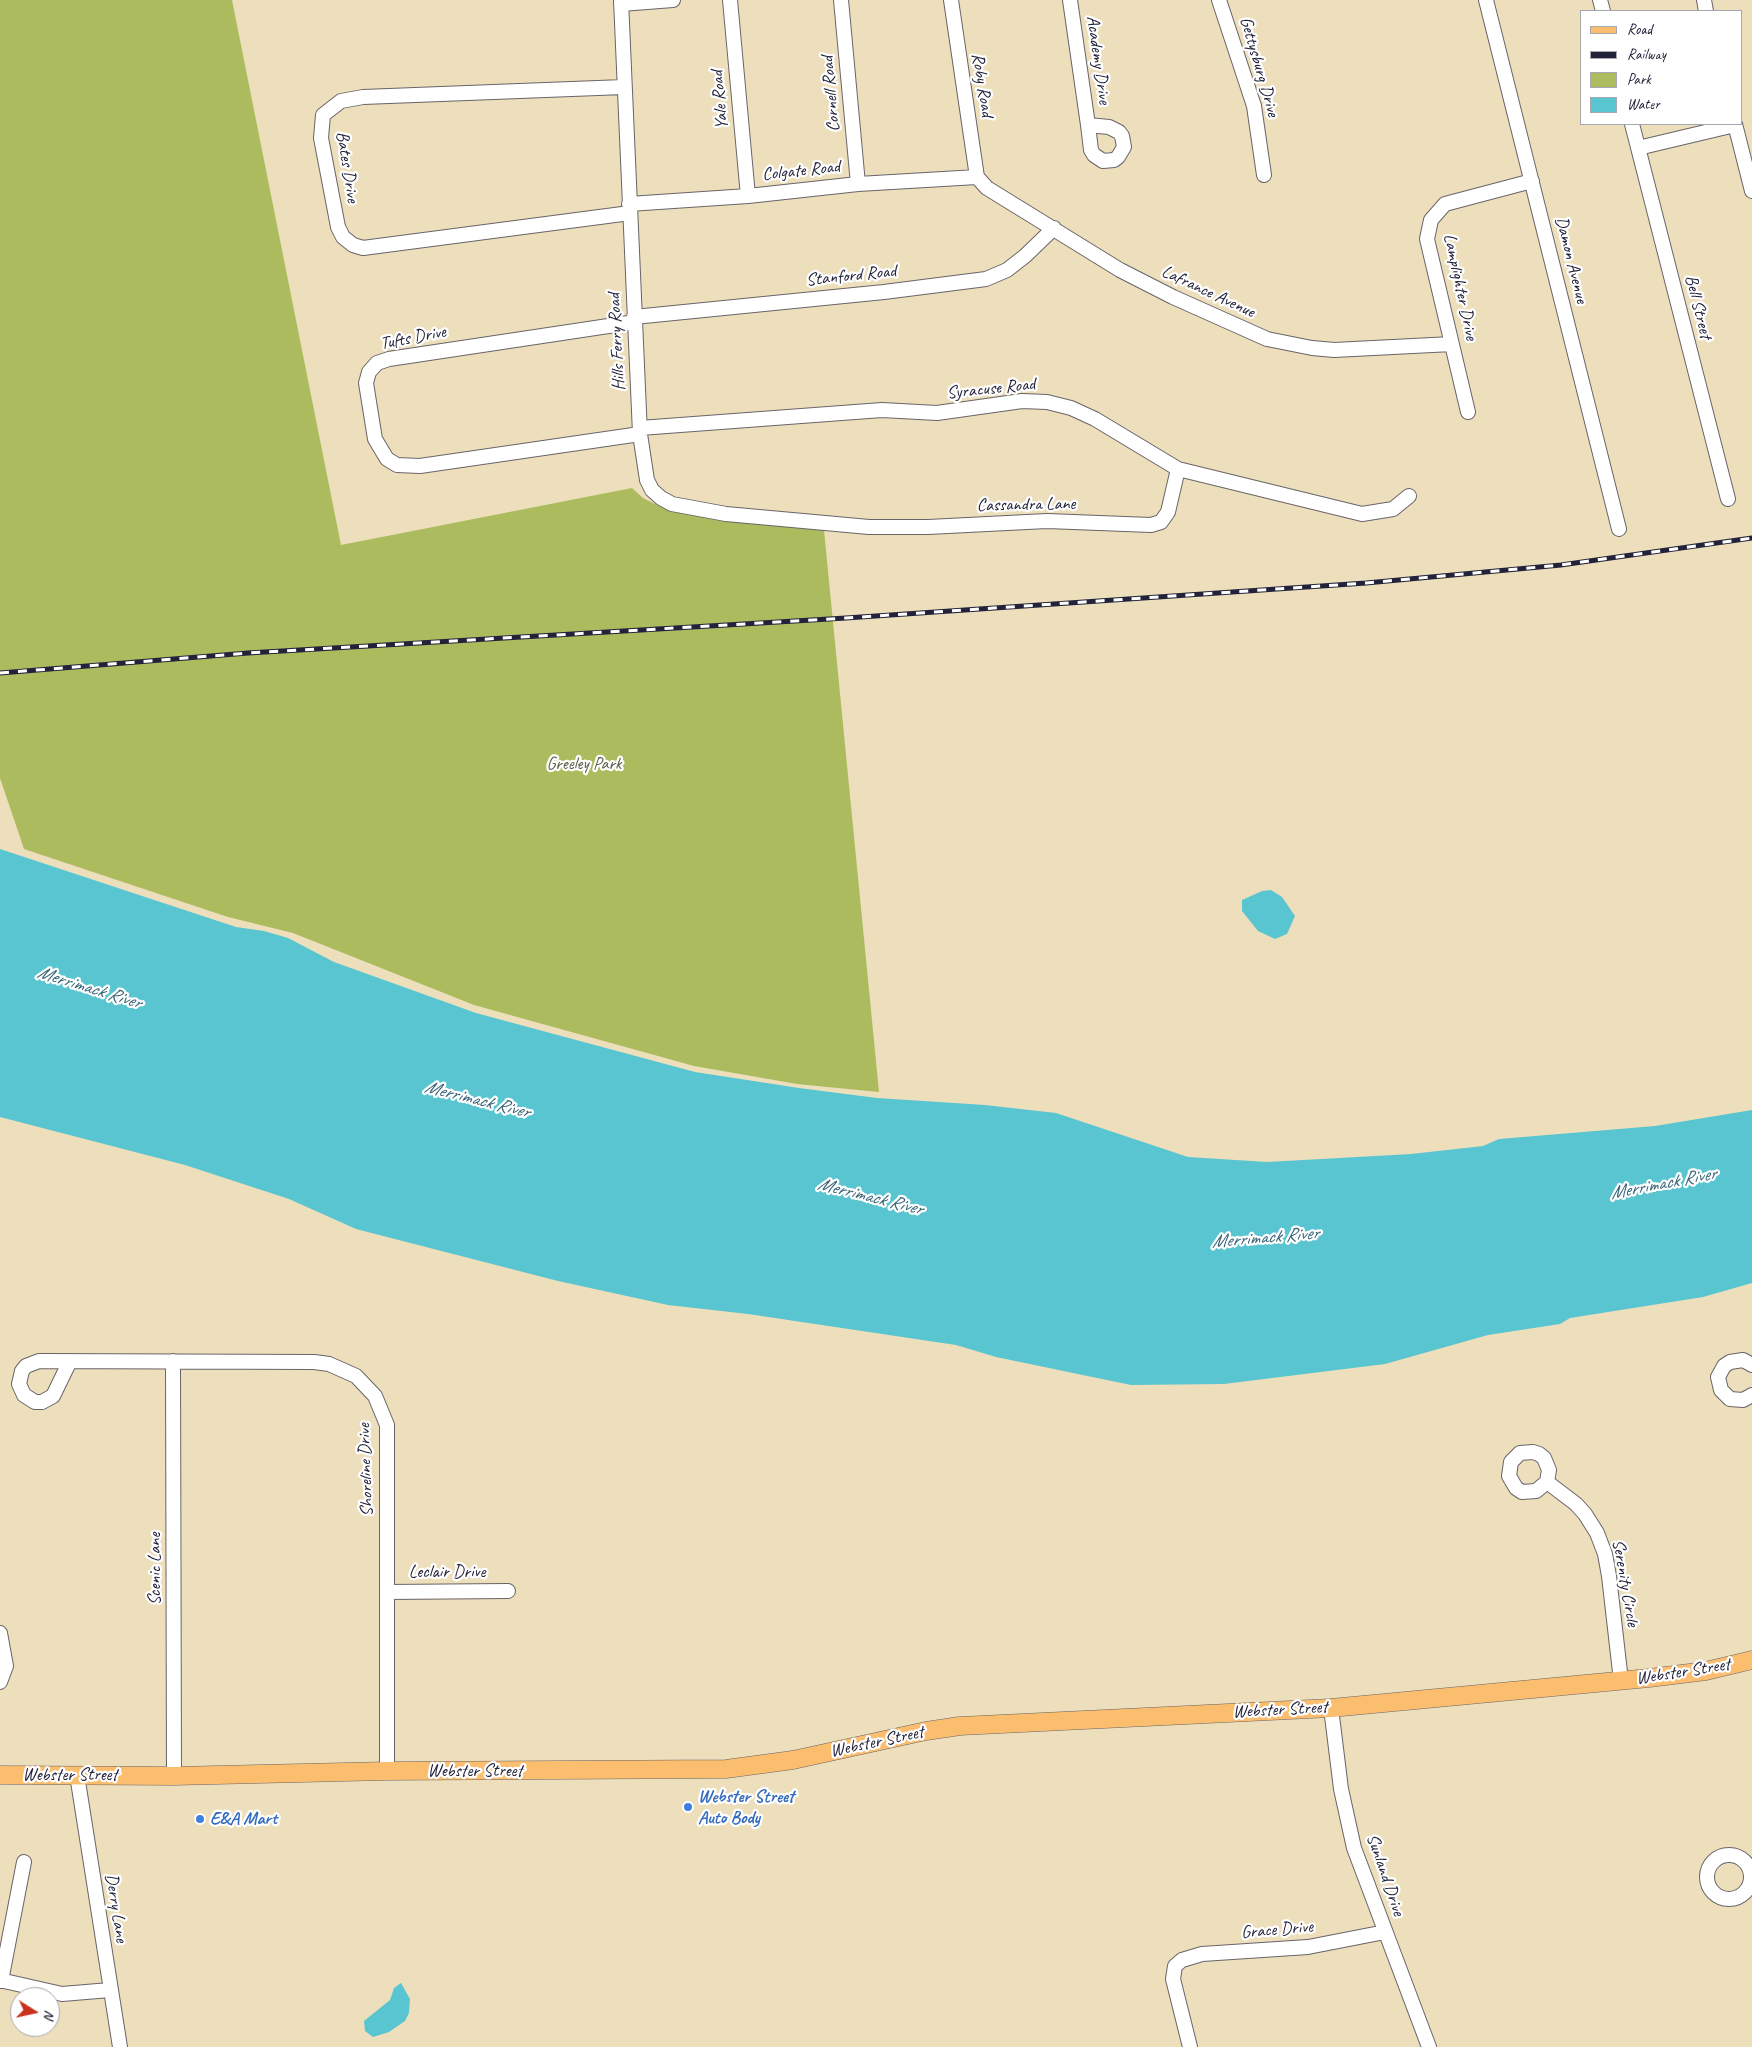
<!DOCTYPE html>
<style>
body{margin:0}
#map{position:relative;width:1752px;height:2047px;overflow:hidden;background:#eddfbc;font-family:Caveat,sans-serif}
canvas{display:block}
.legend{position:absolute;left:1580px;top:10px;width:162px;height:115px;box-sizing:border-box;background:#fff;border:1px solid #a7a7b1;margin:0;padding:6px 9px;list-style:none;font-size:15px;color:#22223b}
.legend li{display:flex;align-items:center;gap:10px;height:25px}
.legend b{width:25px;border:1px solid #a7a7b1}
.north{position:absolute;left:10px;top:1987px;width:50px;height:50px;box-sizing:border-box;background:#fff;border:1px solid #a7a7b1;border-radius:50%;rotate:100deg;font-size:14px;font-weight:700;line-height:20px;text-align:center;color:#22223b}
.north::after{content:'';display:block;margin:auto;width:18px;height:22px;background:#c8321e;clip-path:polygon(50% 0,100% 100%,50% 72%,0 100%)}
</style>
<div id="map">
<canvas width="1752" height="2047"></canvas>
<ul class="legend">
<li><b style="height:6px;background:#fbbd6e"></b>Road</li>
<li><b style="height:6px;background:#22223b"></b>Railway</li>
<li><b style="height:14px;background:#acbb5d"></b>Park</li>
<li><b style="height:14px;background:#59c5d1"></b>Water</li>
</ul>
<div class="north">N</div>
</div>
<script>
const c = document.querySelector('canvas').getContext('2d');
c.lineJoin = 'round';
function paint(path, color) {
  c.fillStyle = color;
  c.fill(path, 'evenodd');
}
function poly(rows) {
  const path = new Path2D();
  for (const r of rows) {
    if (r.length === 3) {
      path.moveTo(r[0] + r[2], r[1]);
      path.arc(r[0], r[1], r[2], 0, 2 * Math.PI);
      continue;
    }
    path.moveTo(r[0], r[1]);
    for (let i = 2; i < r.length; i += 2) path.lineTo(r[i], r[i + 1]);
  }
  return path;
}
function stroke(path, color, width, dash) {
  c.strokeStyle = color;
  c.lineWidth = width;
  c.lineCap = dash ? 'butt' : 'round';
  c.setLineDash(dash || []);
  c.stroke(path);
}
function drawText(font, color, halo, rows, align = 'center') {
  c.font = font + ' Caveat,sans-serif';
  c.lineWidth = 4.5;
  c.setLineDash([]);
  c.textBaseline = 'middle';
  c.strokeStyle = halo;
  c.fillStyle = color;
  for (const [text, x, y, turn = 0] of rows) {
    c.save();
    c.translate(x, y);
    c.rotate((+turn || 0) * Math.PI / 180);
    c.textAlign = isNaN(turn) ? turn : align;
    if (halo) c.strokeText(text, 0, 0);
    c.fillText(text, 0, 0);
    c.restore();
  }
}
paint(poly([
 [0,0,232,0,341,545,632,488,643,498,659,506,723,521,824,530,879,1092,797,1084,694,1066,474,1005,293,933,228,917,24,849,0,778]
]), '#acbb5d');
paint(poly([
 [0,849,236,927,264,931,288,938,334,962,476,1013,695,1072,799,1088,877,1098,985,1105,1056,1113,1188,1157,1267,1162,1411,1154,1483,1146,1499,1139,1655,1126,1752,1110,1752,1283,1703,1297,1570,1318,1560,1324,1488,1335,1385,1364,1224,1384,1131,1385,996,1357,956,1345,748,1314,668,1305,558,1281,356,1229,289,1199,185,1165,0,1117],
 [1271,890,1282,897,1295,916,1287,934,1275,939,1258,931,1242,911,1242,900,1262,891],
 [401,1983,410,1999,409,2013,405,2021,389,2032,373,2037,365,2031,364,2021,390,2000,394,1988]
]), '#59c5d1');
const minor = poly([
 [621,0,640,434,647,480,652,490,661,498,672,504,726,514,869,527,928,527,1047,521,1151,525,1161,522,1168,512,1178,469],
 [730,0,748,196],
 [841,0,858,184],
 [951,0,977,177],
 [1070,0,1088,125,1091,150,1094,155,1103,161,1114,160,1118,157,1124,147,1122,136,1119,132,1109,127,1088,125],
 [1219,0,1254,106,1264,175],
 [1486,0,1619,529],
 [1600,0,1603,11],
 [1704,0,1706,11],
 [621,4,673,0],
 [624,87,363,97,341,101,323,115,321,138,338,227,343,237,353,245,363,248,630,213],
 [1632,124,1728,499],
 [1735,124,1752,191],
 [1638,148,1735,125],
 [977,177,987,188,1120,270,1173,297,1267,339,1312,348,1334,350,1452,344],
 [629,204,748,196,858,184,977,177],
 [634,317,884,292,986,279,1007,270,1025,256,1054,228],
 [635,322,389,359,377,363,369,372,366,383,375,439,387,459,397,465,420,466,640,434],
 [1468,412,1427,239,1431,220,1445,204,1532,181],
 [640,428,882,410,937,413,1022,401,1047,402,1071,408,1095,419,1178,469,1362,514,1393,509,1409,496],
 [70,1361,53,1396,42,1402,35,1402,24,1395,19,1384,22,1371,26,1366,39,1361,314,1362,329,1364,356,1376,375,1396,387,1425,387,1771],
 [173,1361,174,1776],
 [1752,1365,1743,1360,1730,1362,1724,1366,1718,1377,1721,1390,1730,1399,1743,1400,1752,1395],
 [1547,1482,1536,1491,1522,1492,1516,1488,1509,1476,1511,1462,1520,1453,1533,1452,1539,1454,1544,1458,1549,1470,1547,1482,1576,1504,1585,1514,1597,1533,1605,1554,1609,1576,1621,1681],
 [387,1592,508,1591],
 [0,1633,6,1666,0,1682],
 [1331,1708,1341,1789,1354,1848,1429,2047],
 [77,1775,120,2047],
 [1729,1877,22],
 [0,1980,62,1994,110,1990],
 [1,1981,24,1862],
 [1190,2047,1173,1979,1175,1966,1182,1960,1202,1954,1308,1947,1385,1932]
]);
const major = poly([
 [0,1775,174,1776,387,1771,726,1769,793,1760,926,1731,960,1726,1331,1708,1649,1678,1706,1671,1752,1660]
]);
stroke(minor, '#696468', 16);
stroke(major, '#696468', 19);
stroke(minor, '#fff', 14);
stroke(major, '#fbbd6e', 18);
const rail = poly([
 [0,673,248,653,846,618,1366,583,1561,565,1752,538]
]);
stroke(rail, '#22223b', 5);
stroke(rail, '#fff', 3, [9]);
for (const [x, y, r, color] of [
 [688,1807,5,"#3f7fe0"],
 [200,1819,5,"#3f7fe0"]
]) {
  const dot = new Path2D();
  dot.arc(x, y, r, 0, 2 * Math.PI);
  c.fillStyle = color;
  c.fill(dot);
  stroke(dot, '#fff', 2);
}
drawText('18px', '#22223b', '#fff', [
 ["Academy Drive",1098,60,82],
 ["Gettysburg Drive",1259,67,74],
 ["Roby Road",982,85,81],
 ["Cornell Road",831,94,-95],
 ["Yale Road",720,100,-95],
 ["Bates Drive",347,167,81],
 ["Colgate Road",801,171,-6],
 ["Damon Avenue",1571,260,76],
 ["Stanford Road",851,276,-6],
 ["Lamplighter Drive",1460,287,78],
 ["Lafrance Avenue",1208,292,25],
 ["Bell Street",1698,307,76],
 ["Tufts Drive",413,338,-11],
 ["Hills Ferry Road",617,342,-93],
 ["Syracuse Road",991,389,-6],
 ["Cassandra Lane",1026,505,-1],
 ["Shoreline Drive",366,1470,-92],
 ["Scenic Lane",155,1569,-90],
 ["Leclair Drive",447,1572],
 ["Serenity Circle",1625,1583,80],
 ["Webster Street",1683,1672,-9],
 ["Webster Street",1280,1710,-3],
 ["Webster Street",877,1742,-12],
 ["Webster Street",475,1771],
 ["Webster Street",70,1775],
 ["Sunland Drive",1385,1875,71],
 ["Derry Lane",116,1908,81],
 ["Grace Drive",1277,1930,-5]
]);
drawText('18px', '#595f49', '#fff', [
 ["Greeley Park",584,764]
]);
drawText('bold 18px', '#366cbe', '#fff', [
 ["Webster Street",698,1797],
 ["Auto Body",698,1818],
 ["E&A Mart",210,1819]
], 'left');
drawText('italic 19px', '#386377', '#fff', [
 ["Merrimack River",89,988,17],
 ["Merrimack River",477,1100,14],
 ["Merrimack River",1663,1184,-11],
 ["Merrimack River",870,1197,14],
 ["Merrimack River",1265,1238,-5]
]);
</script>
